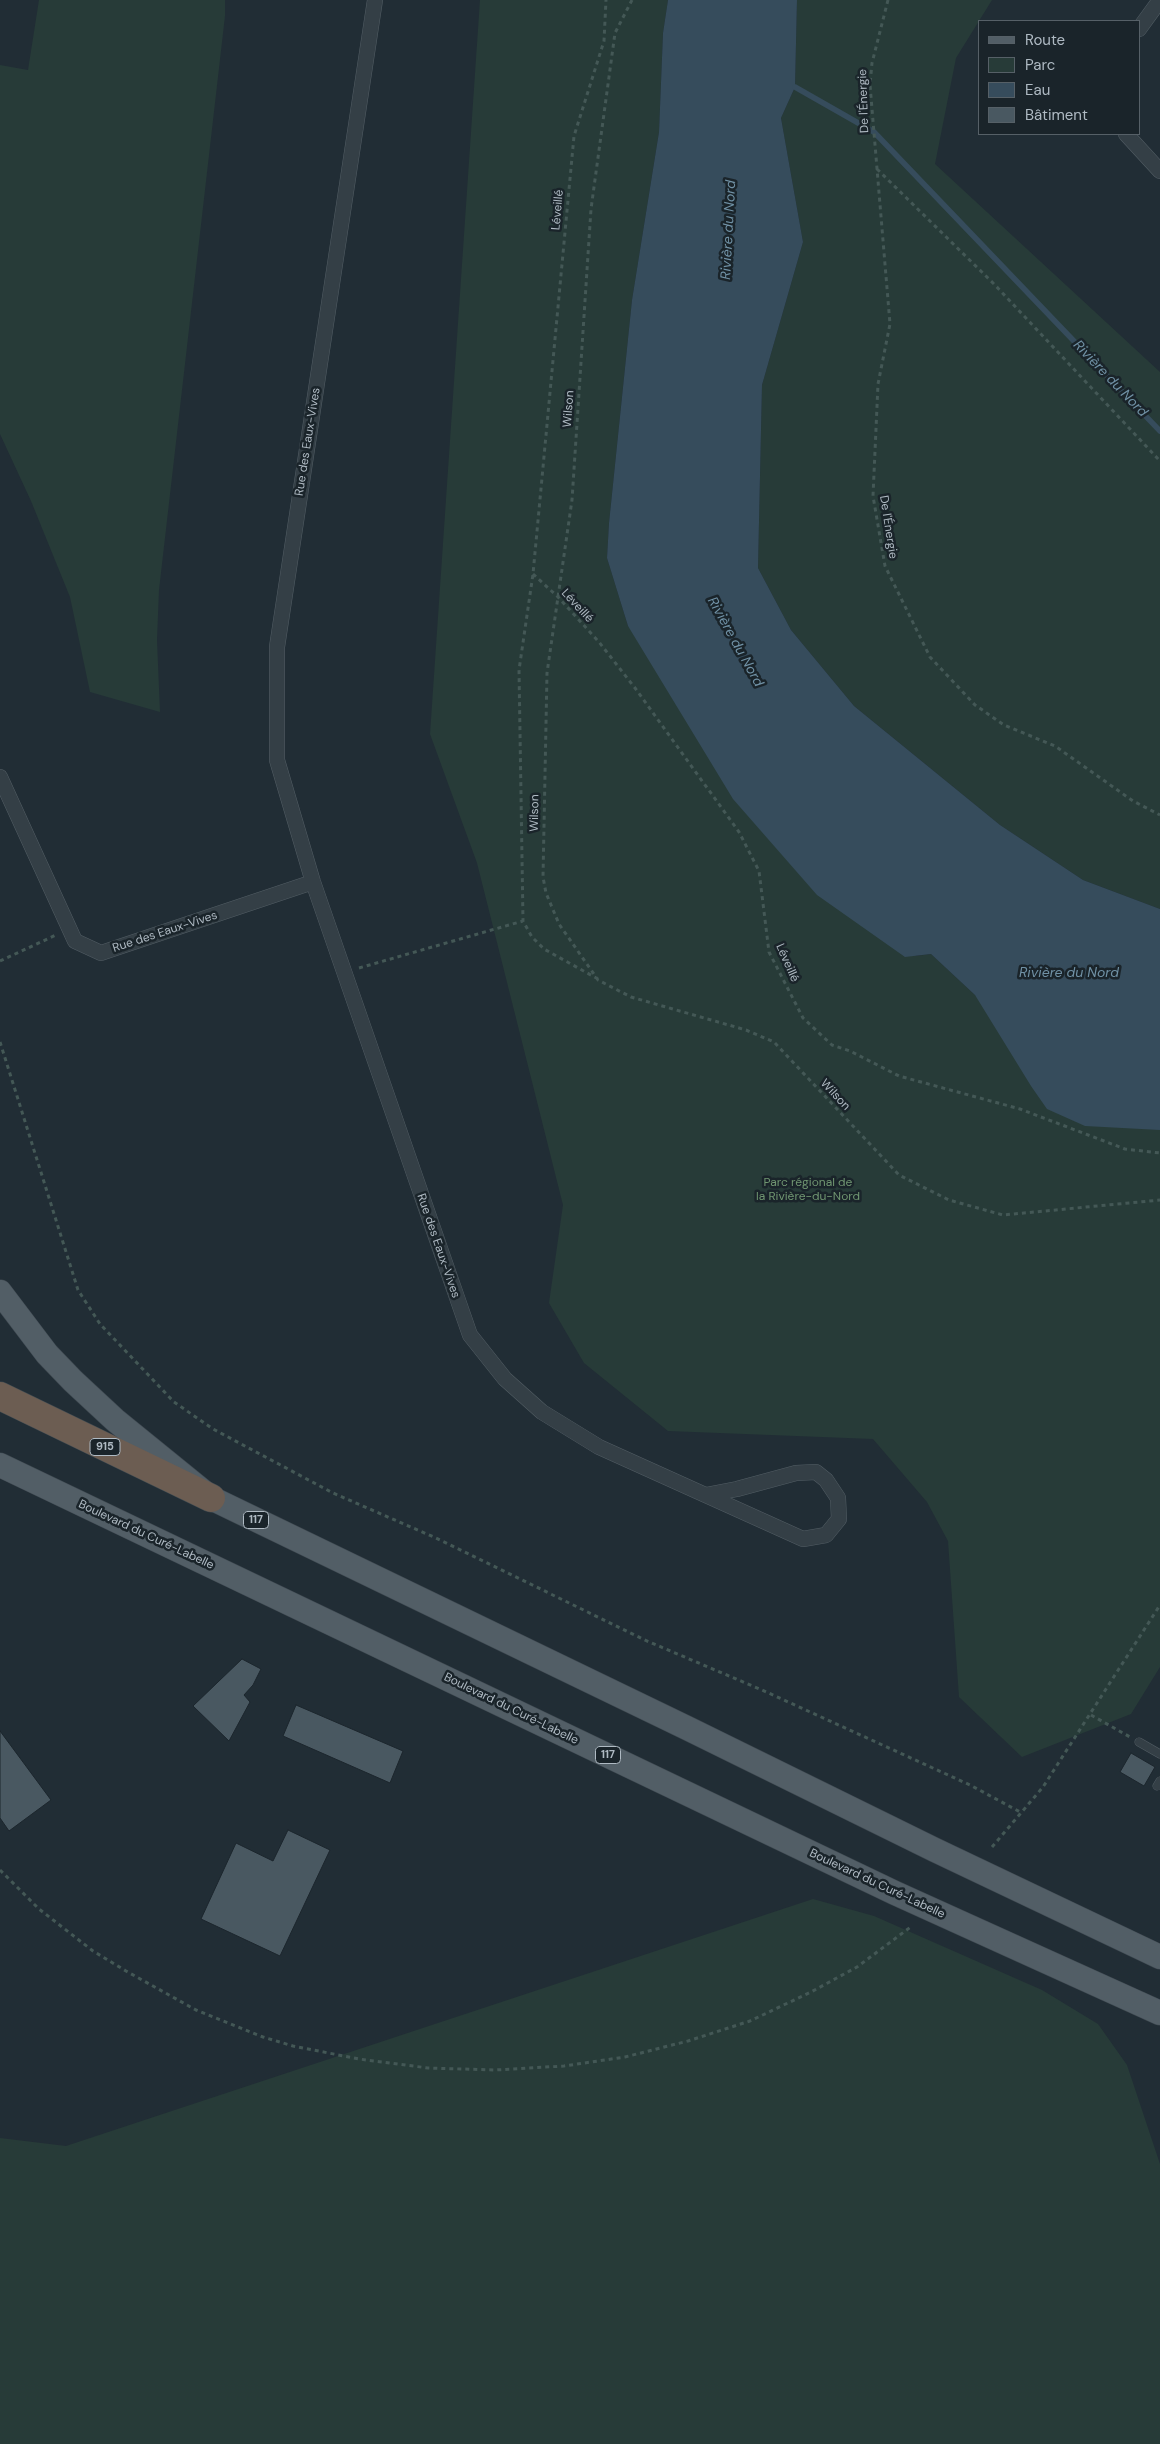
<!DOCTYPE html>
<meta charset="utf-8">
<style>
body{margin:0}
#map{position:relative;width:1160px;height:2444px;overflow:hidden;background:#212d35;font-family:"DM Sans",sans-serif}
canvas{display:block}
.legend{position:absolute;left:978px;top:20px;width:162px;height:115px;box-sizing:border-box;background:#1a242a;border:1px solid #566067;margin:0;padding:6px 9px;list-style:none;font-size:15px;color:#afbac3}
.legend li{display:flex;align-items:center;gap:10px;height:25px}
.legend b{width:25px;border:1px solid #566067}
</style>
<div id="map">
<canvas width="1160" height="2444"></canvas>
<ul class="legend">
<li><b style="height:6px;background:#525e66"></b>Route</li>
<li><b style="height:14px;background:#273b38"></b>Parc</li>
<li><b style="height:14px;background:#364c5c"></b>Eau</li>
<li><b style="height:14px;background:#495861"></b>Bâtiment</li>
</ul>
</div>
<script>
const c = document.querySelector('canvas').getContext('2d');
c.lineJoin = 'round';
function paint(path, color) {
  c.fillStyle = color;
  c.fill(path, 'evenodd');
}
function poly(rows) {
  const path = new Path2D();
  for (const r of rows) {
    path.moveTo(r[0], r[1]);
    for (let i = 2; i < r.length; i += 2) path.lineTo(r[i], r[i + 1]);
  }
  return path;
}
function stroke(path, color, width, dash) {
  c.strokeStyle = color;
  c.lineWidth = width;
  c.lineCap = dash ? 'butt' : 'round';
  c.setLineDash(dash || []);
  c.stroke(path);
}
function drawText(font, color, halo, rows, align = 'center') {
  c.font = font + ' "DM Sans",sans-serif';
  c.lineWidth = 5;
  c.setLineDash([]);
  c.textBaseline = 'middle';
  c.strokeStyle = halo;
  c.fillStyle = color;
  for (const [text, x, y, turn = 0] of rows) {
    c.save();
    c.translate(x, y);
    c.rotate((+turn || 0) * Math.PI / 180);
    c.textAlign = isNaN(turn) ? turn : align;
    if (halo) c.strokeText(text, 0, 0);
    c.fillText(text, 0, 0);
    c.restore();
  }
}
paint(poly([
 [39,0,225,0,225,16,159,590,157,640,160,712,90,692,70,597,31,501,0,434,0,65,28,70],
 [480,0,668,0,663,33,659,132,632,300,609,523,607,558,628,626,916,956,931,954,975,995,1160,1130,1160,1667,1131,1714,1022,1757,959,1697,948,1541,927,1502,873,1439,668,1431,584,1363,549,1303,563,1205,477,863,430,734],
 [797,0,992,0,956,58,935,164,1160,372,1160,909,1083,880,1000,825,854,706,791,630,758,568,762,385,803,242,781,118,795,87],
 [813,1899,874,1916,1042,1990,1098,2024,1127,2065,1160,2164,1160,2444,0,2444,0,2138,66,2146]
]), '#273b38');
paint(poly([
 [668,0,797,0,795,87,781,118,803,242,762,385,758,568,791,630,854,706,1000,825,1083,880,1160,909,1160,1130,1085,1126,1047,1109,1031,1086,975,995,931,954,905,957,817,895,733,799,628,626,607,558,609,523,632,300,659,132,663,33]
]), '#364c5c');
stroke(poly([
 [795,87,874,132,1160,431]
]), '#364c5c', 5.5);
const building = poly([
 [242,1659,261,1669,253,1685,244,1695,250,1702,229,1741,193,1706,242,1659],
 [296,1705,403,1751,390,1783,283,1736,296,1705],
 [0,1731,51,1800,9,1831,0,1818,0,1731],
 [1131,1753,1155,1767,1144,1786,1120,1772,1131,1753],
 [288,1830,330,1850,280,1956,201,1919,236,1843,273,1861,288,1830]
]);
paint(building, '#495861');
stroke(building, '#1c262d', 1);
const service = poly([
 [1139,1742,1160,1754],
 [1157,1786,1160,1781]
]);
const minor = poly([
 [375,0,277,647,277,760,313,882,470,1335,505,1379,542,1412,599,1447,803,1539,826,1535,839,1519,838,1498,826,1480,816,1472,796,1473,737,1489,706,1495],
 [1139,29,1160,0],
 [1126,134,1160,171],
 [0,777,75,941,101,953,313,882]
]);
const primary = poly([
 [0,1292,47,1354,73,1381,115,1420,211,1498,687,1728,935,1850,1160,1957],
 [0,1465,895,1893,1160,2013]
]);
const motorway = poly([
 [0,1396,211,1498]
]);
stroke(service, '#525d64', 9);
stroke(minor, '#525d64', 16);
stroke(primary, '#3e4850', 25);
stroke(motorway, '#3f4a51', 29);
stroke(poly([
 [632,0,615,33,591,209,572,500,547,673,543,877,546,893,559,924,598,980,631,997,746,1030,774,1042,899,1175,949,1200,1003,1215,1160,1200],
 [888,0,872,63,870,85,890,324,878,384,873,496,885,566,930,657,975,705,1004,725,1055,746,1133,801,1160,815],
 [877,169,994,284,1160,461],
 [533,574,558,597,599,642,635,688,739,832,759,871,769,952,803,1018,832,1045,850,1051,899,1076,1020,1109,1125,1149,1160,1153],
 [0,961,56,935],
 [359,968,523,921],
 [598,979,544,949,532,937,523,921,519,670,533,574,574,136,604,41,606,0],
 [0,1042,78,1290,100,1324,174,1402,213,1429,333,1493,436,1538,647,1641,762,1690,970,1785,1022,1813],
 [1091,1715,1130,1737],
 [992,1847,1043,1787,1160,1605],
 [0,1870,39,1909,93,1951,126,1971,196,2010,263,2037,293,2046,359,2059,428,2068,495,2070,564,2066,625,2057,688,2041,750,2021,811,1992,857,1967,912,1926]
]), '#445856', 3, [4, 4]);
stroke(service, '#343f46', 8);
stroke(minor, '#343f46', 15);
stroke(primary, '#525e66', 24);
stroke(motorway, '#6c5d52', 28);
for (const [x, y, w] of [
 [105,1447,30],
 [256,1520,25],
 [608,1755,25]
]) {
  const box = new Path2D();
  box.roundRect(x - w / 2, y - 8.5, w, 17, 4);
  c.fillStyle = '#1a242a';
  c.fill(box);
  stroke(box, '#afbac3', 1);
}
drawText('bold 11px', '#afbac3', null, [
 ["915",105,1447],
 ["117",256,1520],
 ["117",608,1755]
]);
drawText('12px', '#afbac3', '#1a242a', [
 ["De l'Énergie",864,101,-92],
 ["Léveillé",558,210,-85],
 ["Wilson",569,409,-86],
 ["Rue des Eaux-Vives",308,442,-81],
 ["De l'Énergie",888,527,81],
 ["Léveillé",577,606,47],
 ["Wilson",535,813,-89],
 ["Rue des Eaux-Vives",165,932,-18],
 ["Léveillé",787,963,66],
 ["Wilson",835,1095,47],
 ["Rue des Eaux-Vives",438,1246,71],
 ["Boulevard du Curé-Labelle",146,1535,25],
 ["Boulevard du Curé-Labelle",511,1709,26],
 ["Boulevard du Curé-Labelle",877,1884,25]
]);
drawText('12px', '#709671', '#1a242a', [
 ["Parc régional de",808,1183],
 ["la Rivière-du-Nord",808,1197]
]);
drawText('italic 14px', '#7091a5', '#1a242a', [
 ["Rivière du Nord",729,230,-87],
 ["Rivière du Nord",1110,379,46],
 ["Rivière du Nord",735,642,61],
 ["Rivière du Nord",1069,973]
]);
</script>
